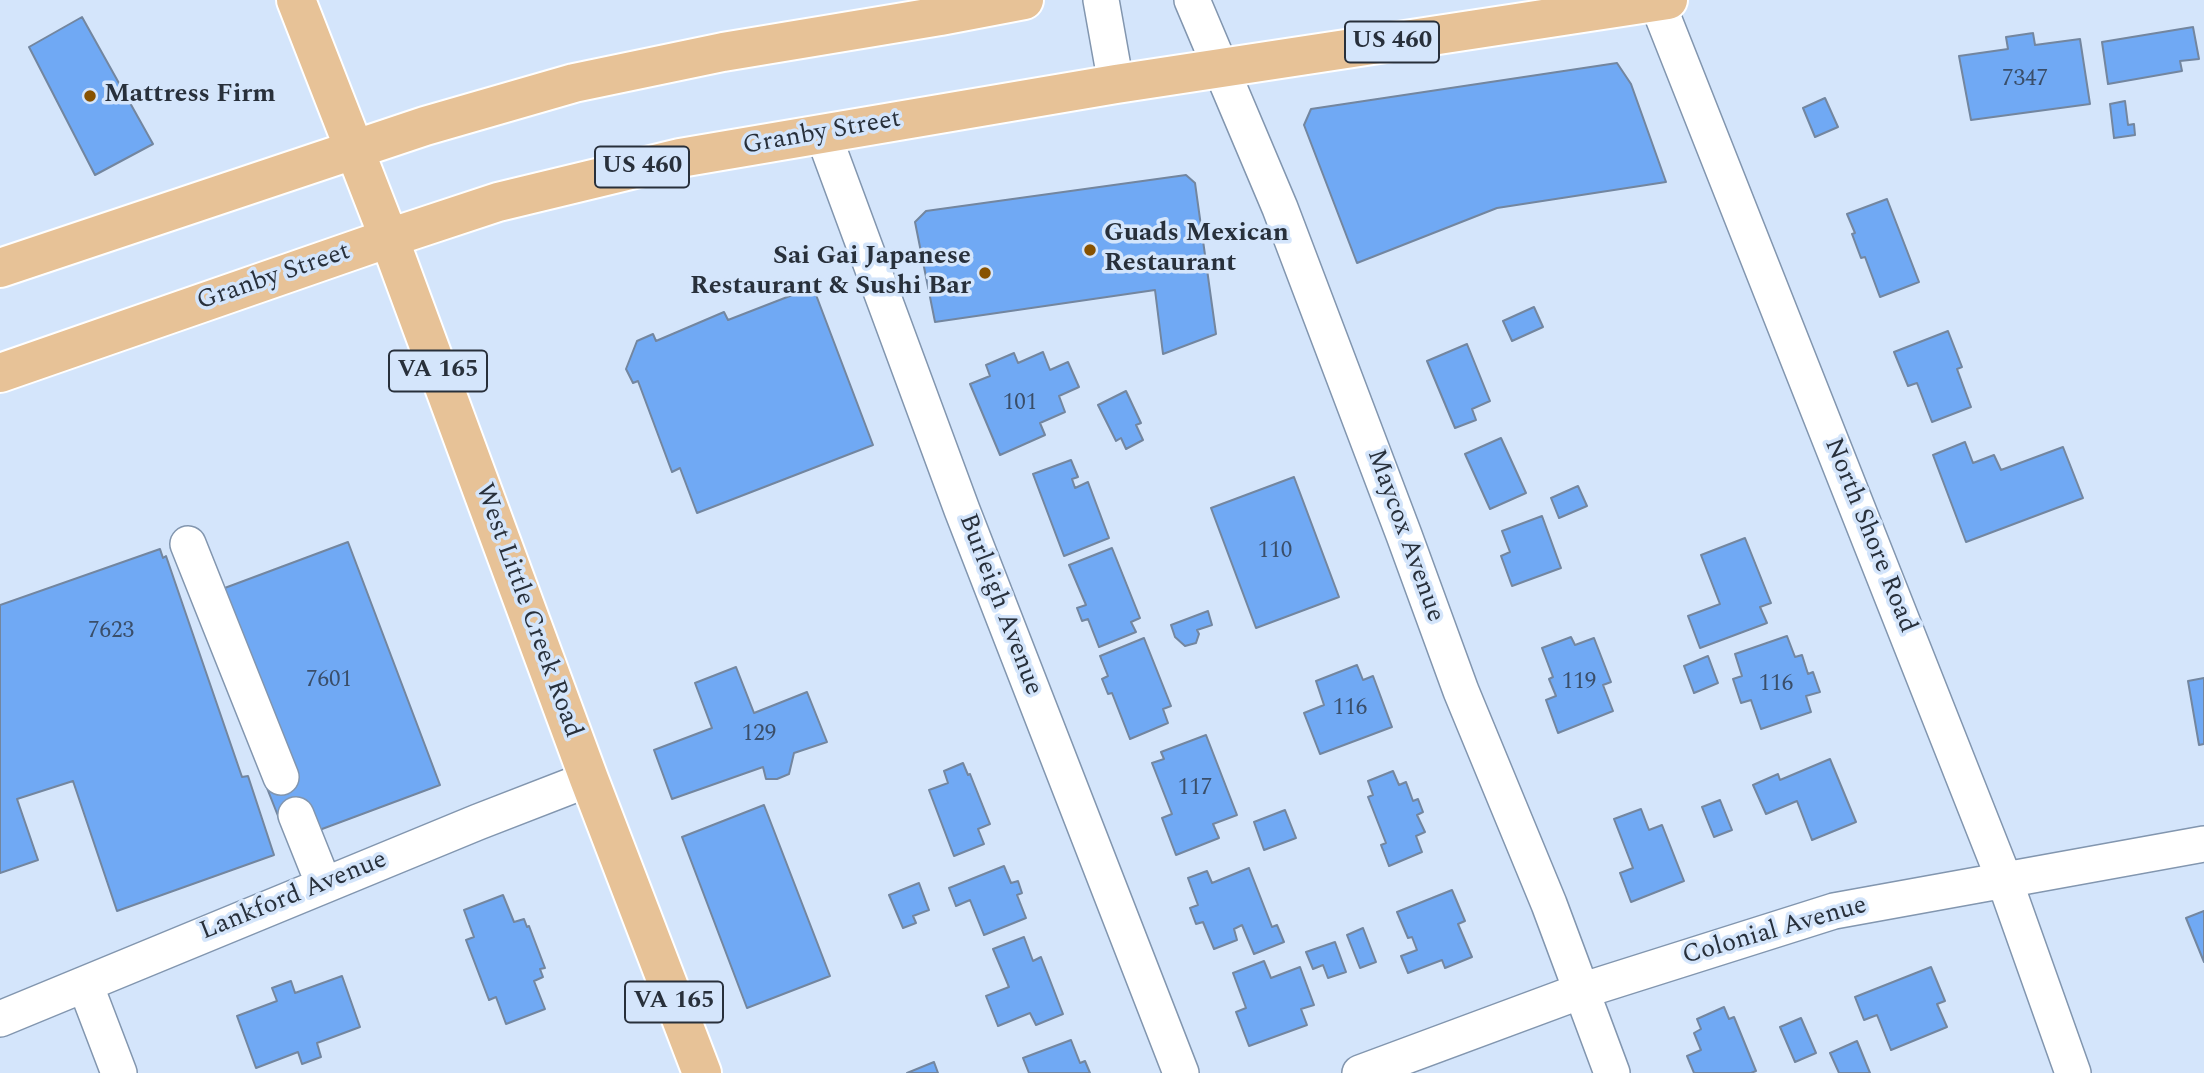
<!DOCTYPE html>
<style>
body{margin:0}
canvas{display:block;background:#d4e5fb}
</style>
<canvas width="2204" height="1073"></canvas>
<script>
const c = document.querySelector('canvas').getContext('2d');
c.lineJoin = 'round';
function paint(path, color) {
  c.fillStyle = color;
  c.fill(path, 'evenodd');
}
function poly(rows) {
  const path = new Path2D();
  for (const r of rows) {
    path.moveTo(r[0], r[1]);
    for (let i = 2; i < r.length; i += 2) path.lineTo(r[i], r[i + 1]);
  }
  return path;
}
function stroke(path, color, width, dash) {
  c.strokeStyle = color;
  c.lineWidth = width;
  c.lineCap = dash ? 'butt' : 'round';
  c.setLineDash(dash || []);
  c.stroke(path);
}
function drawText(font, color, halo, rows, align = 'center') {
  c.font = font + ' Spectral,serif';
  c.lineWidth = 7;
  c.setLineDash([]);
  c.textBaseline = 'middle';
  c.strokeStyle = halo;
  c.fillStyle = color;
  for (const [text, x, y, turn = 0] of rows) {
    c.save();
    c.translate(x, y);
    c.rotate((+turn || 0) * Math.PI / 180);
    c.textAlign = isNaN(turn) ? turn : align;
    if (halo) c.strokeText(text, 0, 0);
    c.fillText(text, 0, 0);
    c.restore();
  }
}
const building = poly([
 [82,17,153,144,95,175,29,47,82,17],
 [2193,27,2199,59,2180,61,2182,71,2108,84,2102,42,2193,27],
 [2033,33,2035,45,2080,39,2090,104,1971,120,1959,56,2008,49,2006,37,2033,33],
 [1617,63,1631,84,1666,182,1497,208,1357,263,1304,125,1311,109,1617,63],
 [1825,98,1838,127,1815,137,1803,108,1825,98],
 [2125,101,2128,125,2134,124,2135,135,2114,138,2110,104,2125,101],
 [1186,175,1195,183,1216,334,1163,354,1155,290,935,322,915,222,926,211,1186,175],
 [1887,199,1919,282,1880,297,1865,257,1861,258,1852,234,1855,233,1847,214,1887,199],
 [813,287,873,445,697,513,680,468,672,472,638,381,633,383,626,369,637,341,653,334,656,341,724,312,728,320,813,287],
 [1534,307,1543,327,1512,341,1503,321,1534,307],
 [1948,331,1962,367,1957,369,1971,407,1932,422,1917,383,1908,386,1894,352,1948,331],
 [1467,344,1490,401,1472,409,1476,420,1455,428,1427,361,1467,344],
 [1043,352,1050,370,1068,362,1079,387,1059,396,1065,412,1040,423,1045,435,1000,455,970,384,990,376,986,365,1014,353,1018,363,1043,352],
 [1126,391,1141,423,1136,425,1143,440,1126,449,1121,438,1116,441,1098,405,1126,391],
 [1501,438,1526,493,1490,509,1465,454,1501,438],
 [1965,442,1973,463,1994,455,2001,470,2063,447,2083,498,1966,542,1933,455,1965,442],
 [1071,460,1078,477,1072,479,1075,488,1088,482,1109,538,1064,556,1033,474,1071,460],
 [1294,477,1339,597,1256,628,1211,508,1294,477],
 [1578,486,1587,506,1559,518,1551,498,1578,486],
 [1542,516,1561,568,1512,586,1501,556,1510,552,1502,531,1542,516],
 [1745,538,1771,603,1760,607,1767,623,1700,648,1688,616,1720,604,1701,555,1745,538],
 [348,542,440,785,314,832,280,821,265,783,222,589,348,542],
 [1112,548,1140,618,1131,622,1136,632,1099,647,1088,619,1082,621,1077,608,1086,605,1069,565,1112,548],
 [160,549,163,558,166,556,242,777,248,776,274,855,117,911,73,781,17,799,38,860,0,873,0,605,160,549],
 [1208,611,1212,625,1197,630,1199,634,1196,643,1185,646,1175,637,1171,625,1208,611],
 [1787,636,1795,657,1802,655,1808,674,1813,672,1820,692,1806,696,1811,712,1761,729,1751,700,1741,703,1733,679,1742,676,1735,654,1787,636],
 [1571,637,1575,645,1594,638,1611,682,1603,685,1613,711,1558,733,1546,700,1556,696,1549,679,1553,677,1542,648,1571,637],
 [1144,638,1171,706,1163,709,1168,723,1130,739,1112,693,1108,694,1102,679,1108,676,1100,656,1144,638],
 [1708,656,1718,683,1694,693,1684,666,1708,656],
 [1357,665,1363,680,1373,676,1392,727,1320,754,1304,713,1324,705,1316,681,1357,665],
 [736,667,754,713,807,692,827,742,794,753,789,774,777,779,766,779,763,767,672,799,654,750,712,728,695,683,736,667],
 [2204,678,2204,744,2199,745,2188,681,2204,678],
 [1206,735,1237,815,1213,824,1219,838,1176,855,1162,818,1172,814,1152,763,1164,759,1161,752,1206,735],
 [1830,759,1856,822,1812,840,1797,801,1766,814,1753,785,1778,774,1780,780,1830,759],
 [963,763,968,775,970,774,990,824,978,829,984,844,954,856,929,790,948,783,944,771,963,763],
 [1393,771,1399,785,1406,782,1413,801,1418,799,1423,812,1417,815,1425,832,1416,836,1422,852,1389,866,1381,845,1386,843,1368,797,1373,795,1368,781,1393,771],
 [1720,800,1732,830,1714,837,1702,807,1720,800],
 [764,805,830,976,747,1008,682,837,764,805],
 [1641,809,1649,830,1662,825,1684,881,1631,902,1620,873,1633,868,1614,819,1641,809],
 [1285,810,1296,838,1264,850,1254,822,1285,810],
 [1004,866,1011,883,1018,881,1022,893,1017,895,1026,918,984,935,970,900,956,906,949,888,1004,866],
 [1249,868,1272,927,1277,925,1284,942,1254,954,1242,925,1234,929,1237,940,1214,949,1203,922,1196,924,1190,908,1198,905,1188,878,1207,871,1212,883,1249,868],
 [919,883,929,910,913,916,916,923,903,928,889,895,919,883],
 [1452,890,1465,921,1458,924,1472,957,1445,968,1442,960,1408,973,1401,956,1417,950,1412,937,1408,938,1397,912,1452,890],
 [503,895,514,922,524,919,527,927,529,926,545,968,540,969,543,977,534,981,545,1009,506,1024,496,997,489,1000,466,940,474,937,464,910,503,895],
 [2204,911,2204,962,2186,918,2204,911],
 [1363,928,1376,962,1360,968,1347,935,1363,928],
 [1024,937,1033,961,1041,957,1063,1014,1036,1025,1030,1013,998,1026,986,996,1009,987,993,949,1024,937],
 [1335,942,1346,972,1328,978,1323,965,1313,969,1306,952,1335,942],
 [1264,961,1271,978,1300,967,1314,1005,1301,1009,1307,1025,1249,1046,1236,1012,1246,1008,1233,973,1264,961],
 [1931,967,1945,1001,1937,1004,1947,1027,1891,1050,1877,1015,1864,1020,1855,997,1931,967],
 [342,976,360,1027,317,1043,321,1057,302,1064,298,1052,256,1068,237,1016,277,1001,272,988,291,981,295,993,342,976],
 [1724,1007,1729,1019,1734,1017,1756,1071,1751,1073,1694,1073,1687,1056,1701,1050,1694,1033,1701,1029,1697,1019,1724,1007],
 [1801,1018,1816,1053,1795,1062,1780,1027,1801,1018],
 [1071,1040,1080,1063,1085,1061,1090,1073,1029,1073,1023,1058,1071,1040],
 [1857,1041,1870,1073,1839,1073,1830,1053,1857,1041],
 [934,1062,938,1073,907,1073,934,1062]
]);
paint(building, '#70a9f4');
stroke(building, '#73869f', 2);
const minor = poly([
 [1101,0,1116,84],
 [1192,0,1280,208,1404,535,1461,691,1549,904,1612,1073],
 [1657,2,2004,879,2073,1073],
 [823,134,962,510,1181,1073],
 [188,544,281,777],
 [296,815,324,885],
 [85,984,119,1073],
 [0,1019,478,822,589,779],
 [1360,1073,1581,991,1834,911,2204,844]
]);
const major = poly([
 [296,0,389,238,589,779,702,1073],
 [0,268,425,126,574,83,723,52,940,16,1024,0],
 [0,373,389,238,498,202,680,158,1116,84,1668,0]
]);
stroke(minor, '#8296af', 38);
stroke(major, '#fff', 42);
stroke(minor, '#fff', 35);
stroke(major, '#e7c297', 38);
for (const [x, y, r, color] of [
 [90,96,7,"#875200"],
 [1090,250,7,"#875200"],
 [985,273,7,"#875200"]
]) {
  const dot = new Path2D();
  dot.arc(x, y, r, 0, 2 * Math.PI);
  c.fillStyle = color;
  c.fill(dot);
  stroke(dot, '#d4e5fb', 2.5);
}
drawText('23px', '#3a4e69', null, [
 ["7347",2025,80],
 ["101",1020,404],
 ["110",1275,552],
 ["7623",111,632],
 ["7601",329,681],
 ["119",1579,683],
 ["116",1776,685],
 ["116",1350,709],
 ["129",759,735],
 ["117",1195,789]
]);
for (const [x, y, w] of [
 [1392,42,94],
 [642,167,94],
 [438,371,98],
 [674,1002,98]
]) {
  const box = new Path2D();
  box.roundRect(x - w / 2, y - 20.5, w, 41, 5);
  c.fillStyle = '#d4e5fb';
  c.fill(box);
  stroke(box, '#28303b', 2);
}
drawText('bold 24px', '#28303b', null, [
 ["US 460",1392,42],
 ["US 460",642,167],
 ["VA 165",438,371],
 ["VA 165",674,1002]
]);
drawText('bold 26px', '#28303b', '#d4e5fb', [
 ["Mattress Firm",104,96],
 ["Guads Mexican",1104,235],
 ["Restaurant",1104,265],
 ["Sai Gai Japanese",971,258,"right"],
 ["Restaurant & Sushi Bar",971,288,"right"]
], 'left');
drawText('26px', '#28303b', '#d4e5fb', [
 ["Granby Street",822,134,-10],
 ["Granby Street",274,278,-19],
 ["Maycox Avenue",1404,536,70],
 ["North Shore Road",1869,536,68],
 ["Burleigh Avenue",999,605,69],
 ["West Little Creek Road",527,611,70],
 ["Lankford Avenue",294,897,-22],
 ["Colonial Avenue",1775,932,-16]
]);
</script>
